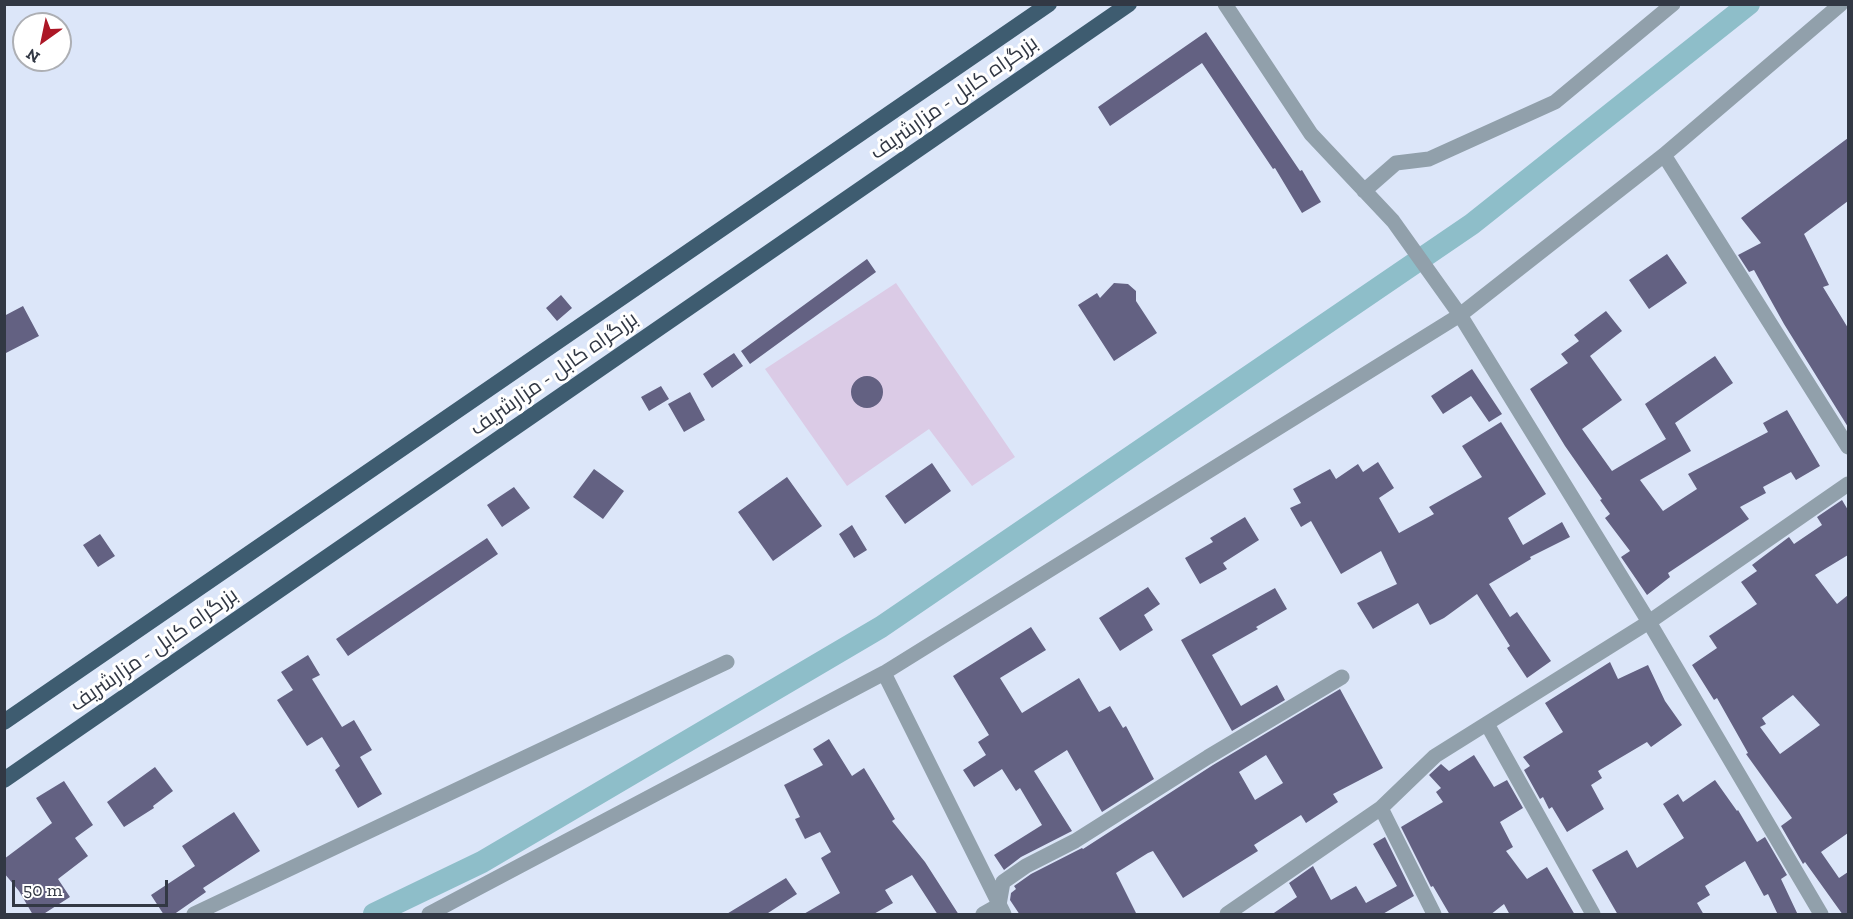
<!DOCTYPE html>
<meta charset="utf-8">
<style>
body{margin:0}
#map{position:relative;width:1853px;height:919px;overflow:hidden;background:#dce6f9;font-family:"Zilla Slab",serif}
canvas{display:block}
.frame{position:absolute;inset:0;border:6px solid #323844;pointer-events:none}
.north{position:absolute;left:12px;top:12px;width:60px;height:60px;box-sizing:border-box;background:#fff;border:2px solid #adafb4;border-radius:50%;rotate:213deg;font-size:16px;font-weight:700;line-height:24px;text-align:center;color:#323844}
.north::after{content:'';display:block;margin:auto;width:21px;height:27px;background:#ac1726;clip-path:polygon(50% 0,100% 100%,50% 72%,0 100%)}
.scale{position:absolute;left:12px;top:880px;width:156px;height:27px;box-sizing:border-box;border:3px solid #323844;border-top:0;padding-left:8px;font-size:18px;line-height:21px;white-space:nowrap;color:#323844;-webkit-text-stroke:4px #fff;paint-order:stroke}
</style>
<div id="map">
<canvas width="1853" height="919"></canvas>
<div class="frame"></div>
<div class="north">N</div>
<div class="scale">50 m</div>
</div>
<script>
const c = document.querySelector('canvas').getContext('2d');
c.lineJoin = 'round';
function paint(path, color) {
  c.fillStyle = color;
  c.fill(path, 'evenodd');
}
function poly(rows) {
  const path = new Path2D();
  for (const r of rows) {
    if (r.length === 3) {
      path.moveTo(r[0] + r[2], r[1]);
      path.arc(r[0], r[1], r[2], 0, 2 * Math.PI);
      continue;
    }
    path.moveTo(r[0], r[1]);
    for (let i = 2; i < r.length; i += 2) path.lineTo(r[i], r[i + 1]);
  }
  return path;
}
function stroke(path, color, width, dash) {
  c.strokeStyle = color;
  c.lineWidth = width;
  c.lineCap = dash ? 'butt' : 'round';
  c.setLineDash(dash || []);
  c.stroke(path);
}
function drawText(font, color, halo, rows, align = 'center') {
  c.font = font + ' "Zilla Slab",Cairo,serif';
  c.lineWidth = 6;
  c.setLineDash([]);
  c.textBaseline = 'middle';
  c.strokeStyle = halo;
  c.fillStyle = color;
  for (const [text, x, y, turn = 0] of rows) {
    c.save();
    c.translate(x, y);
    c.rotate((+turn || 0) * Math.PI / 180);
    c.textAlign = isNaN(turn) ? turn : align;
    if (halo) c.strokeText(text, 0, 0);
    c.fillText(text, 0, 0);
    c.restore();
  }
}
paint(poly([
 [896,283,1015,457,972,486,929,429,847,486,765,369]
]), '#dbcbe6');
stroke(poly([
 [374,914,482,862,881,627,1472,224,1749,4]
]), '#8ebec9', 22);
paint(poly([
 [1206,32,1300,171,1302,170,1321,202,1302,213,1275,168,1273,169,1202,63,1110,126,1098,107],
 [1848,138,1848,201,1804,234,1829,285,1823,287,1848,328,1848,427,1784,324,1754,270,1749,272,1738,255,1761,243,1741,218],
 [1667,254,1687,283,1649,309,1629,280],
 [867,259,876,272,750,364,741,351],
 [1114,283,1128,284,1136,291,1136,301,1157,333,1114,361,1078,305,1097,293,1100,298],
 [561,295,572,308,557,321,546,308],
 [23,306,39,336,4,354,4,316],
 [1606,311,1622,331,1590,356,1622,400,1582,429,1612,471,1666,439,1645,404,1715,356,1733,383,1675,423,1691,451,1640,480,1663,511,1697,489,1688,474,1768,432,1763,423,1787,410,1820,466,1796,480,1791,472,1763,487,1766,493,1740,507,1749,519,1668,573,1670,577,1647,595,1621,557,1630,551,1605,518,1610,514,1600,500,1602,499,1565,446,1530,389,1568,363,1561,354,1579,341,1574,335],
 [734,353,743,366,712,388,703,374],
 [1472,369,1502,414,1489,422,1471,396,1443,414,1431,396],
 [867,392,16],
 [661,386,669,399,649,411,641,397],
 [690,392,705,420,684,432,668,404],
 [1501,422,1546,494,1508,518,1523,545,1562,522,1570,537,1530,557,1531,559,1489,584,1510,617,1517,612,1551,661,1527,678,1507,648,1510,646,1477,594,1444,618,1430,625,1418,603,1373,629,1357,603,1397,584,1381,551,1341,574,1311,521,1301,527,1290,508,1301,503,1293,489,1330,469,1336,479,1358,464,1363,472,1378,462,1394,488,1379,498,1399,533,1434,514,1429,507,1482,477,1462,446],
 [932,463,951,491,905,524,885,496],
 [594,469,624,491,603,519,573,497],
 [787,477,822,526,773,561,738,512],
 [514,487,530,508,502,527,487,505],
 [1842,500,1848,510,1848,555,1815,575,1837,604,1848,595,1848,833,1821,852,1839,878,1848,872,1848,915,1843,915,1805,862,1803,864,1781,826,1792,818,1746,754,1748,753,1717,698,1714,700,1692,665,1717,648,1709,636,1757,604,1741,582,1757,571,1752,565,1789,537,1794,544,1822,525,1817,517],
 [1793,695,1820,725,1780,754,1760,727,1766,724,1762,718],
 [1245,517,1259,540,1223,563,1227,569,1200,584,1185,558,1213,542,1210,538],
 [852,525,867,550,854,558,839,534],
 [100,534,115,556,98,567,83,545],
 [487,538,498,554,348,656,336,639],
 [1148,587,1160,604,1144,615,1153,630,1120,651,1099,618],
 [1275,588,1287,609,1256,627,1258,629,1212,655,1241,706,1277,685,1285,700,1232,731,1181,640],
 [1031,627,1046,650,1000,678,1022,713,1079,678,1099,712,1110,706,1123,728,1126,726,1154,779,1102,812,1067,750,1034,771,1072,831,1021,857,1004,870,994,855,1042,825,1020,788,1016,791,1002,769,974,787,963,770,986,755,978,742,989,735,953,676],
 [308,655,320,675,312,679,342,727,354,720,372,750,360,757,382,794,358,808,335,770,340,766,322,737,307,746,277,700,293,690,281,672],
 [1610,662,1618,679,1648,665,1665,701,1682,725,1651,747,1647,742,1598,771,1602,778,1591,785,1604,809,1567,832,1552,807,1549,809,1543,797,1540,799,1524,770,1530,766,1523,757,1563,732,1545,703],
 [1340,689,1383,768,1333,794,1338,802,1306,823,1301,815,1254,845,1258,851,1183,898,1153,851,1148,853,1116,873,1137,915,1020,915,1010,900,1011,893,1016,889,1014,886,1031,874,1082,848,1083,849,1213,765],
 [1266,755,1283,783,1255,800,1239,772],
 [829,739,852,776,864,768,895,819,892,821,925,862,959,915,938,915,912,875,885,890,893,903,872,915,802,915,840,893,821,858,831,852,820,832,805,839,795,819,800,817,784,785,823,765,813,749],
 [1474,755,1494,787,1507,780,1523,808,1500,822,1513,847,1506,851,1527,879,1547,867,1575,915,1510,915,1504,904,1490,915,1450,915,1433,886,1431,887,1401,827,1443,802,1436,792,1441,788,1429,775,1441,764,1449,771],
 [155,767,173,791,153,806,154,808,124,827,107,802],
 [1715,780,1737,811,1738,810,1757,842,1765,837,1787,875,1781,879,1798,915,1778,915,1768,894,1764,896,1745,861,1705,886,1710,895,1697,903,1704,915,1618,915,1592,870,1627,850,1637,868,1684,838,1663,804,1678,794,1683,802],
 [64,781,93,825,75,838,88,856,58,879,70,897,42,915,33,915,19,891,4,873,4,859,52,823,36,798],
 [234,812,260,851,203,888,206,892,173,915,164,915,151,895,195,866,182,846],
 [1385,837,1414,896,1381,915,1271,915,1297,897,1289,883,1313,866,1331,900,1356,886,1366,903,1397,886,1373,844],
 [786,878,797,894,765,915,725,915]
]), '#636182');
stroke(poly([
 [1225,4,1311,134,1393,221,1460,315,1649,622,1821,914],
 [1664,155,1848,447],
 [1364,191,1396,163,1429,159,1555,102,1673,4],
 [884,673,1004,914],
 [1487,724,1593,914],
 [1381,808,1434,914],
 [194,914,727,662],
 [429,914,884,673,1460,315,1664,155,1841,4],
 [983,914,999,905,1003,882,1026,866,1075,841,1208,757,1342,677],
 [1227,914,1381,808,1435,756,1649,622,1848,484]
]), '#91a0ab', 15);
stroke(poly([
 [4,722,1049,4],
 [4,780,1129,4]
]), '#3e5c70', 16);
drawText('21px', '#323844', '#fff', [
 ["بزرگراه کابل - مزارشریف",954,98,-35],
 ["بزرگراه کابل - مزارشریف",554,374,-35],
 ["بزرگراه کابل - مزارشریف",154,650,-35]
]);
</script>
